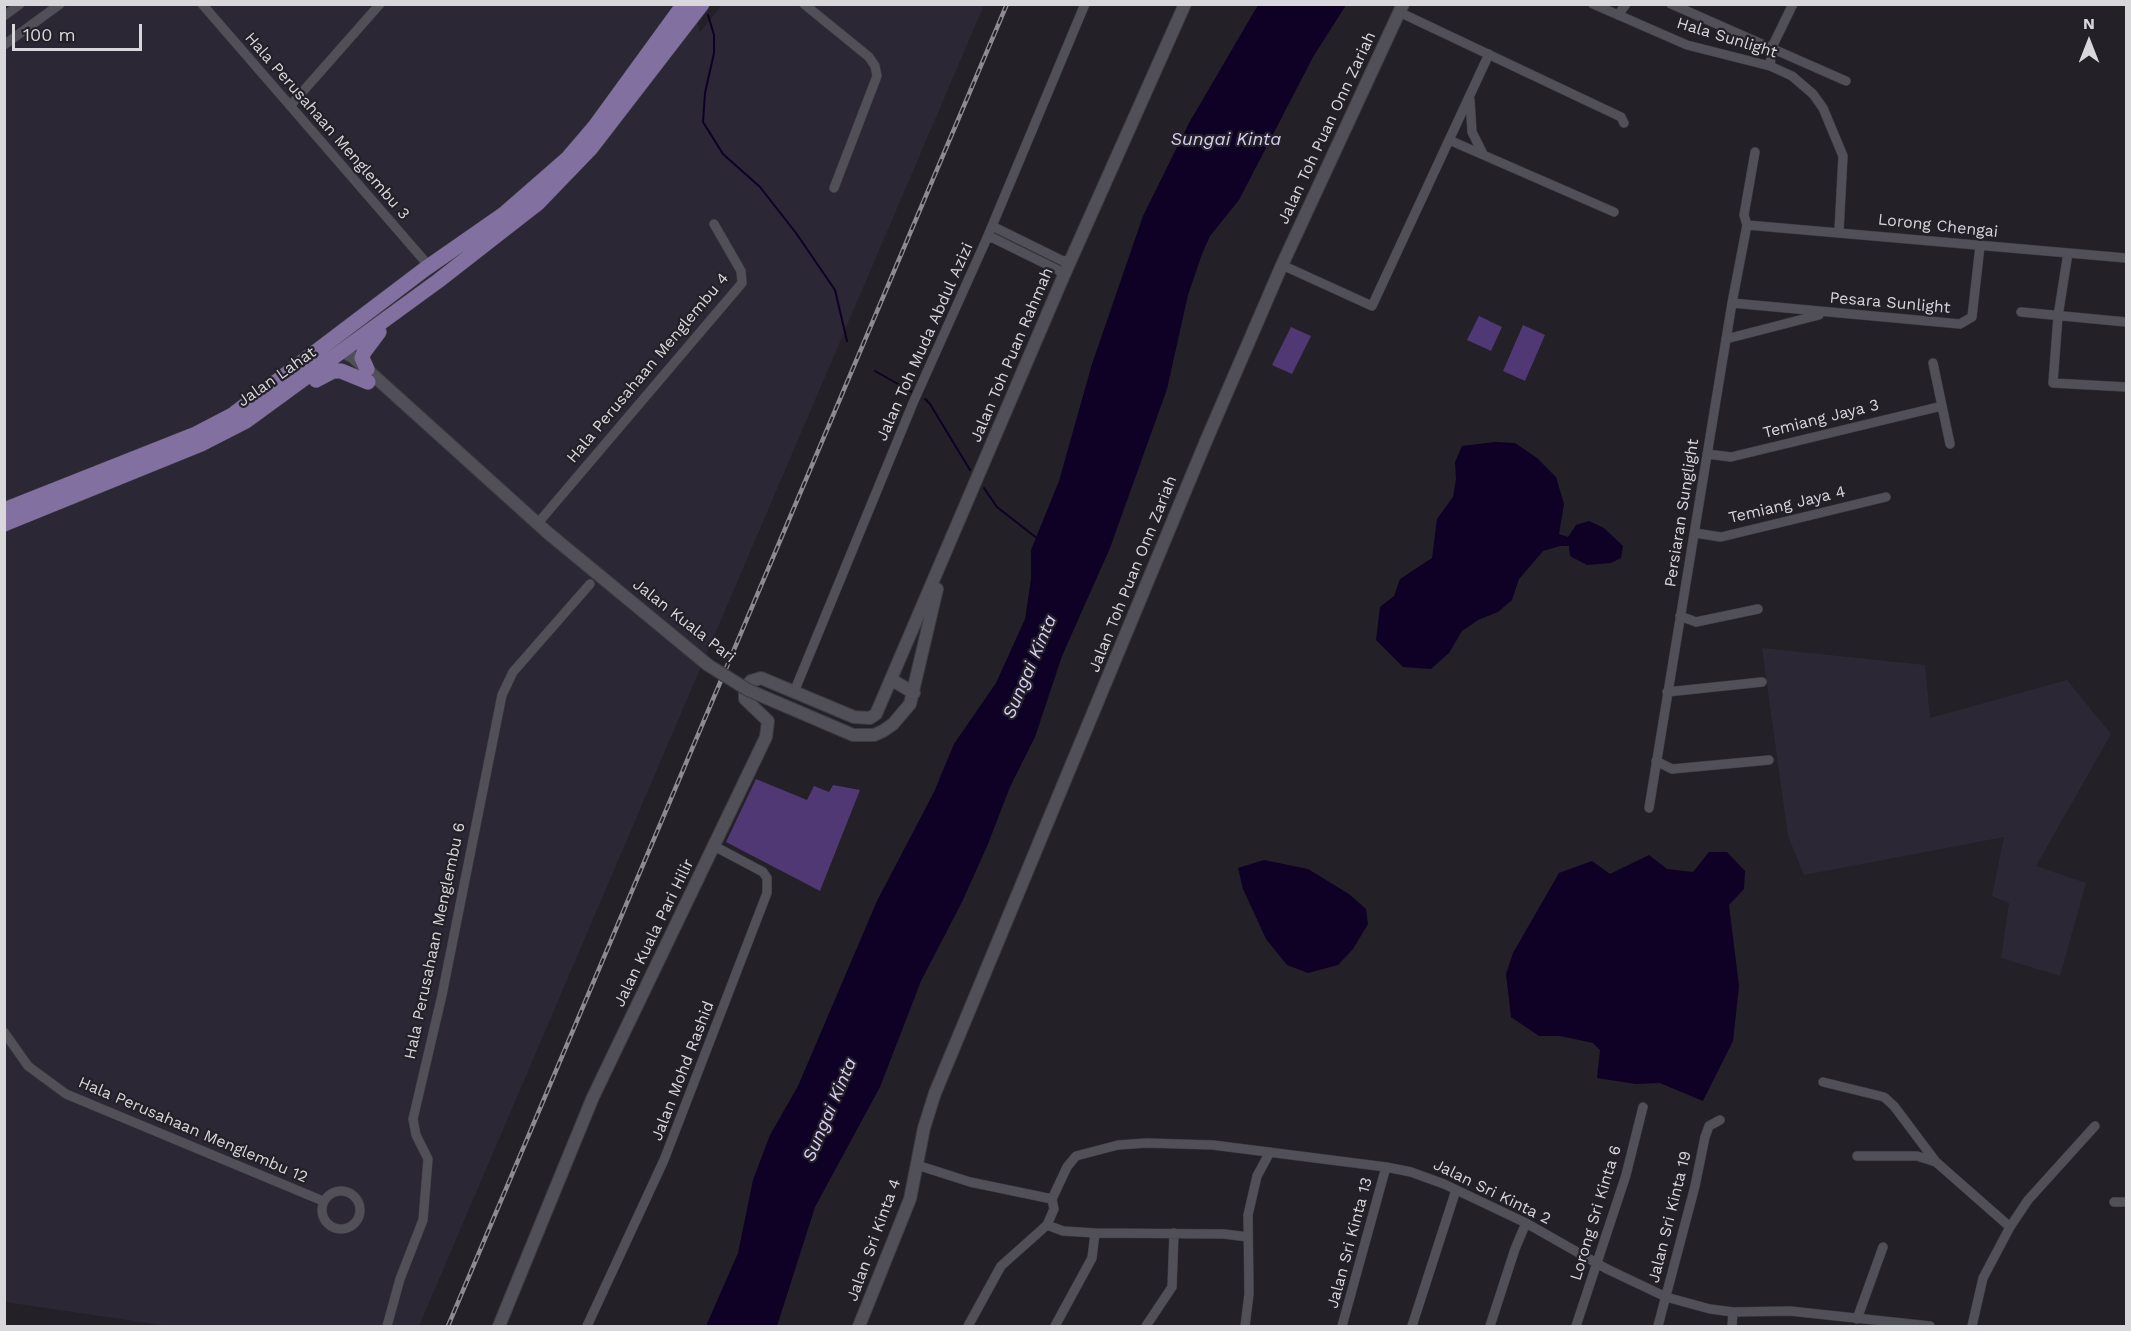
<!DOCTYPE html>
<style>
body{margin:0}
#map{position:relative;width:2131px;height:1331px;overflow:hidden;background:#232028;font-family:"Work Sans",sans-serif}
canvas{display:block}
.frame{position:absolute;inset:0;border:6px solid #d8d7dc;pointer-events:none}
.north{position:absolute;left:2059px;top:12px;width:60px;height:60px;-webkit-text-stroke:4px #232028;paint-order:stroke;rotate:0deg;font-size:16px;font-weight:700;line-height:24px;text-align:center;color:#d8d7dc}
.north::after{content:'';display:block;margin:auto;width:21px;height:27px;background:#d8d7dc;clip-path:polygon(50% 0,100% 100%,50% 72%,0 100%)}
.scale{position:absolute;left:12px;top:24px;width:130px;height:27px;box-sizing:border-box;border:3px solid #d8d7dc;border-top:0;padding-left:8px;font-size:18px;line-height:21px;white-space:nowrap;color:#d8d7dc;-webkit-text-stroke:4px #232028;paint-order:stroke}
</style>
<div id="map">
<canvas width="2131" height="1331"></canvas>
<div class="frame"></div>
<div class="north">N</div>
<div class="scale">100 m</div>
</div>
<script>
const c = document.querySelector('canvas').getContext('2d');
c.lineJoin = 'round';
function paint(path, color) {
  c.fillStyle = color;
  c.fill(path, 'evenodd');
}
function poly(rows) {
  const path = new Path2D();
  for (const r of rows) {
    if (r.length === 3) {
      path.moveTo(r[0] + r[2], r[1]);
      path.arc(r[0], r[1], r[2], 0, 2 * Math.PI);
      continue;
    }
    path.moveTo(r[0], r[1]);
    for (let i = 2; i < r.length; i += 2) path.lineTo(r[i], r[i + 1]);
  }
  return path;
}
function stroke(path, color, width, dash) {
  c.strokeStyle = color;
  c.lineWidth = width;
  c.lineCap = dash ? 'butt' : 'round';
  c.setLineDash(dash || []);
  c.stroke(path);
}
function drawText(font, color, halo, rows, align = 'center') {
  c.font = font + ' "Work Sans",sans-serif';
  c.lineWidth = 4.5;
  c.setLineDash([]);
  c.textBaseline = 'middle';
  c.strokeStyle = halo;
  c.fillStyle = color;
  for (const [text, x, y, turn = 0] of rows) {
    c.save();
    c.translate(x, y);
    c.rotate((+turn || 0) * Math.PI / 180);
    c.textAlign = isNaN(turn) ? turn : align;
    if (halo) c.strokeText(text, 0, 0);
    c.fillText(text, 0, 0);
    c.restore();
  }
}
paint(poly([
 [691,4,700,32,722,5,984,5,419,1326,168,1326,5,1302,5,5],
 [1762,648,1925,665,1930,718,2067,680,2111,734,2036,866,2086,883,2060,976,2001,958,2009,903,1992,896,2004,837,1804,875,1788,836]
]), '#2c2735');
paint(poly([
 [1479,316,1502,327,1491,351,1467,340],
 [1523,325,1545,335,1525,381,1503,371],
 [1291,327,1311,336,1292,374,1272,365],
 [756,779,807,800,814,786,829,792,833,785,860,790,820,891,726,842]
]), '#4f3873');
paint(poly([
 [1258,5,1346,5,1313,57,1239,200,1210,236,1202,254,1188,295,1167,389,1110,548,1062,656,1035,737,1010,787,988,844,962,902,921,981,880,1087,815,1207,777,1326,706,1326,738,1253,753,1180,770,1135,798,1086,877,901,934,792,954,744,996,683,1025,619,1031,579,1031,550,1059,481,1092,364,1143,216,1189,123],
 [1495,442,1515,443,1537,458,1556,477,1564,504,1559,534,1568,537,1576,525,1589,521,1604,528,1623,546,1621,558,1611,563,1587,565,1570,556,1569,546,1560,546,1543,551,1519,579,1512,600,1498,612,1478,620,1462,631,1449,653,1431,669,1403,667,1376,640,1380,607,1394,596,1400,579,1432,558,1437,519,1453,497,1456,479,1455,462,1462,446],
 [1709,852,1727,852,1745,871,1744,889,1729,905,1739,986,1733,1041,1703,1101,1660,1083,1636,1084,1597,1078,1600,1050,1593,1043,1560,1036,1539,1036,1511,1017,1506,974,1513,953,1559,873,1592,861,1610,874,1649,855,1667,869,1693,872],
 [1264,860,1308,869,1349,894,1366,909,1368,924,1353,949,1338,965,1308,973,1287,965,1266,939,1243,889,1238,868]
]), '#0f0025');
stroke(poly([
 [708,15,714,35,714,53,705,93,703,122,723,154,760,187,796,233,835,290,847,341],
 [875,371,912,392],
 [925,399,930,404,970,470],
 [984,488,997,507,1038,539]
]), '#0f0025', 2);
const minor = poly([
 [202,4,429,266],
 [804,4,869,57,875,66,877,76,834,188],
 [1593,4,1687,45,1770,66,1792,76,1813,94,1823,108,1843,156,1839,231],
 [1671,4,1846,81],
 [1399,12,1621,117,1624,123],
 [1618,15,1626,4],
 [4,16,20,4],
 [4,45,60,4],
 [1770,66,1772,47,1793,4],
 [1470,100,1472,132,1483,154],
 [290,106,380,4],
 [1449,140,1614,212],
 [1747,225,2126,258],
 [1747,225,1744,215,1755,152],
 [992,226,1063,261,1070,260],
 [987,238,993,238,1058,270,1064,275],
 [2068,253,2058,316,2053,383,2126,387],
 [1282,265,1372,306,1489,54],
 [1732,303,1960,324,1972,317,1980,246],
 [2021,312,2126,322],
 [1726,339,1819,315],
 [1933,363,1950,444],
 [1707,454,1731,457,1942,406],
 [538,523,742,283,741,271,714,224],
 [1695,533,1721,537,1886,497],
 [1680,616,1696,622,1758,609],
 [794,692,913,403,987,238,1085,4],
 [1667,692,1762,682],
 [1656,761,1672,769,1769,760],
 [1649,808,1732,303,1747,225],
 [4,1032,28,1066,66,1094,323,1201],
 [1823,1082,1884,1097,1894,1106,1936,1162],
 [1857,1156,1917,1156,1936,1162,2010,1227,1983,1278,1972,1326],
 [917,1165,970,1182,1052,1199],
 [341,1210,19],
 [1052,1199,1067,1167,1076,1156,1118,1145,1147,1143,1213,1145,1386,1167,1411,1172,1444,1184,1526,1223,1607,1269,1666,1297,1710,1309,1733,1312,1790,1311,1930,1326],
 [2114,1202,2126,1202],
 [1047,1225,1063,1231,1095,1233,1224,1234,1248,1237],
 [2010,1227,2028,1200,2095,1126],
 [1857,1319,1883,1247],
 [387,1326,400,1279,423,1220,428,1159,416,1135,413,1119,442,995,502,695,513,672,590,584],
 [587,1326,664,1160,767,893,767,878,763,872,714,846],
 [968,1326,1001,1266,1047,1225,1054,1209,1052,1199],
 [1055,1326,1092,1258,1095,1233],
 [1146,1326,1172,1287,1174,1233],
 [1245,1326,1249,1294,1248,1215,1257,1176,1270,1152],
 [1342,1326,1386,1167],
 [1412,1326,1456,1190],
 [1490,1326,1515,1249,1526,1223],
 [1576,1326,1626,1175,1643,1107],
 [1658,1326,1695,1186,1705,1137,1709,1126,1720,1120],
 [1732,1326,1733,1312]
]);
const tertiary = poly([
 [343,352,353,357,548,533],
 [892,680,914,693],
 [910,704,937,589],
 [499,1326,593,1097,766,737,768,721,745,699,745,688,751,681,761,678,854,717,870,718,876,714,1064,275,1185,4],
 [859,1326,910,1199,924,1128,935,1093,1206,441,1282,265,1403,4]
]);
const primary = poly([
 [367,369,362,358,364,352,379,332],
 [316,380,333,371,341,371,368,382],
 [235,413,425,269,504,214,567,159,596,125,684,4],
 [4,510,196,434,244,409],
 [4,524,201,444,246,421,438,281,538,203,591,148,702,4]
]);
stroke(minor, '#3d3b41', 10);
stroke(tertiary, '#3d3b41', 14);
stroke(primary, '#3d3b41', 16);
stroke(minor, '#514f57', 9);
stroke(tertiary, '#514f57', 12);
stroke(primary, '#8170a0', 15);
const rail = poly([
 [448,1326,1007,4]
]);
stroke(rail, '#8d8b91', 4.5);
stroke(rail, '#232028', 2, [7]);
const tertiaryBridge = poly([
 [548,533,708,665,748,690,853,735,874,735,883,731,893,724,910,704]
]);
stroke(tertiaryBridge, '#3d3b41', 14, []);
stroke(tertiaryBridge, '#514f57', 12);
drawText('16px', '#d8d7dc', '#232028', [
 ["Hala Sunlight",1727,38,17],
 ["Hala Perusahaan Menglembu 3",327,126,49],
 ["Jalan Toh Puan Onn Zariah",1327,128,-65],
 ["Lorong Chengai",1938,226,6],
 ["Pesara Sunlight",1890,303,5],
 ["Jalan Toh Muda Abdul Azizi",925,342,-66],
 ["Jalan Toh Puan Rahmah",1012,355,-67],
 ["Hala Perusahaan Menglembu 4",648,368,-50],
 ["Jalan Lahat",277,377,-35],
 ["Temiang Jaya 3",1821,419,-14],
 ["Temiang Jaya 4",1787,505,-13],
 ["Persiaran Sunglight",1682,513,-81],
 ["Jalan Toh Puan Onn Zariah",1133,574,-68],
 ["Jalan Kuala Pari",684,621,38],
 ["Jalan Kuala Pari Hilir",654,933,-64],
 ["Hala Perusahaan Menglembu 6",435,941,-78],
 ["Jalan Mohd Rashid",683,1071,-69],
 ["Hala Perusahaan Menglembu 12",193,1130,23],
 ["Jalan Sri Kinta 2",1492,1192,26],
 ["Lorong Sri Kinta 6",1596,1213,-73],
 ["Jalan Sri Kinta 19",1670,1217,-76],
 ["Jalan Sri Kinta 4",874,1240,-70],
 ["Jalan Sri Kinta 13",1350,1243,-75]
]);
drawText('italic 18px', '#dbcef6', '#232028', [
 ["Sungai Kinta",1226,140],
 ["Sungai Kinta",1030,667,-67],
 ["Sungai Kinta",830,1110,-67]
]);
</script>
